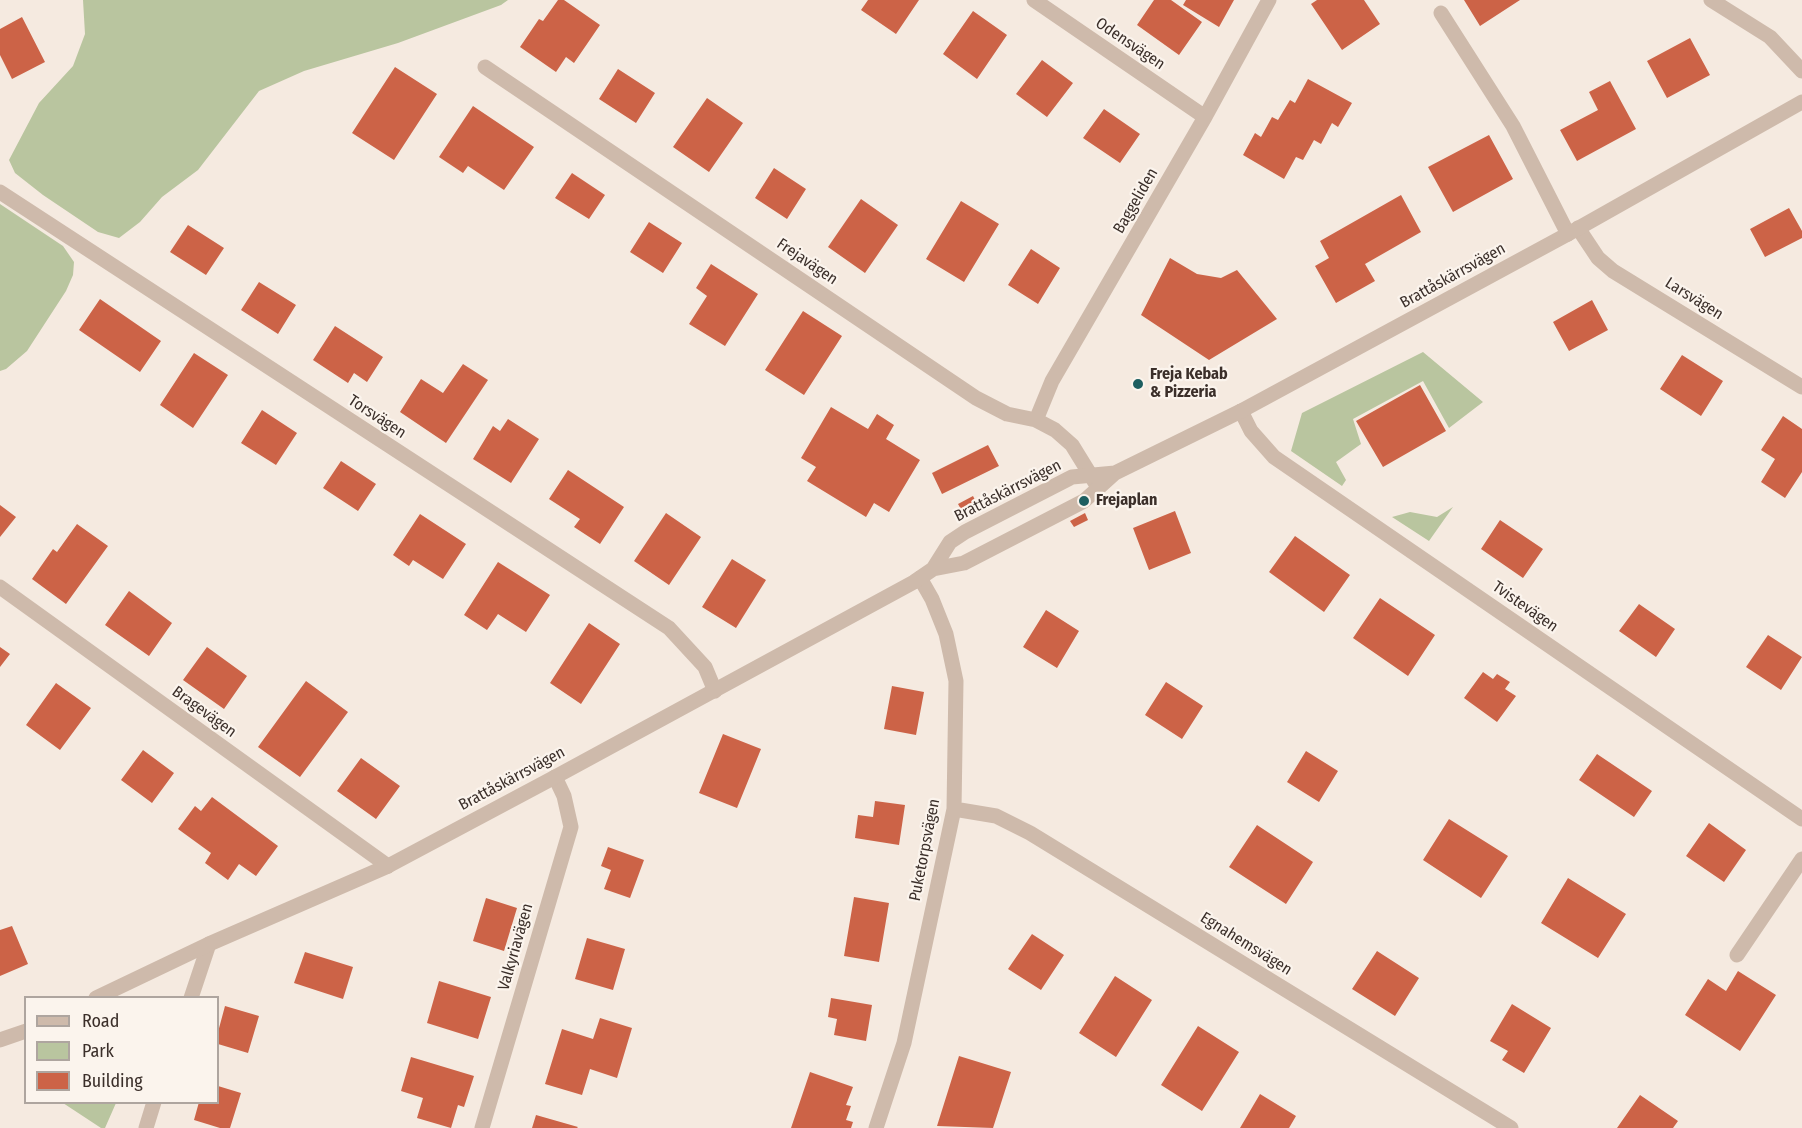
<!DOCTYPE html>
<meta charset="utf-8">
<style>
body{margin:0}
#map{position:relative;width:1802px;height:1128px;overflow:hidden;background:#f5eae0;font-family:"Fira Sans Condensed",sans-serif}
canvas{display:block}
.legend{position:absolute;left:24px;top:996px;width:195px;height:108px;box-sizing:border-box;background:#fbf4ed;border:2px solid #aea59f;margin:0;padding:8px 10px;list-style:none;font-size:18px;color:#3b2f2a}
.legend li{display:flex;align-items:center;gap:12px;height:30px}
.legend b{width:30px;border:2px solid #aea59f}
</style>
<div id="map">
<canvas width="1802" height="1128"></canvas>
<ul class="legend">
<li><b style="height:8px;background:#cebaab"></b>Road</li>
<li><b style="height:16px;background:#b9c59f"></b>Park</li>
<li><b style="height:16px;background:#cc6347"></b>Building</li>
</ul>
</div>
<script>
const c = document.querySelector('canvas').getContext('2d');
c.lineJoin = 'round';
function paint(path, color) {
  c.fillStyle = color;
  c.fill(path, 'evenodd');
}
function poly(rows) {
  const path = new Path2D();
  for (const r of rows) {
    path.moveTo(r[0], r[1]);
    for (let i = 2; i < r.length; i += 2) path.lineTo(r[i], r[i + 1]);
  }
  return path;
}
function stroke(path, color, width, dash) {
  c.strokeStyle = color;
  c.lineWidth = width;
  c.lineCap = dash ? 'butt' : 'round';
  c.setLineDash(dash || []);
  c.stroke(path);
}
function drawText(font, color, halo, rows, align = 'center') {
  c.font = font + ' "Fira Sans Condensed",sans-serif';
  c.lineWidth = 4.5;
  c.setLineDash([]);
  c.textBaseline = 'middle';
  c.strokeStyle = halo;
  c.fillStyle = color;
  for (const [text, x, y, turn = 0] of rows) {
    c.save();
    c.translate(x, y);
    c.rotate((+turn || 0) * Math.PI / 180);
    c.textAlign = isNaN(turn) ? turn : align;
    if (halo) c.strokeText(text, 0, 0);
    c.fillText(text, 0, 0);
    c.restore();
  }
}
paint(poly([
 [83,0,508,0,501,5,398,43,304,71,259,91,198,170,162,197,140,222,119,238,98,232,43,195,15,173,9,160,39,103,73,66,85,34],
 [0,204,63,246,74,262,73,275,66,291,27,351,6,369,0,371],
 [1423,352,1483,402,1449,428,1423,381,1353,419,1361,444,1336,462,1346,480,1342,486,1291,451,1302,413],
 [1453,507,1429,541,1392,517,1410,512,1437,517],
 [63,1103,116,1103,105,1128,101,1128]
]), '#b9c59f');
paint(poly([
 [558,0,564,0,600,25,574,63,566,57,556,72,520,47,539,19,543,21],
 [868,0,919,0,896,34,861,10],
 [1154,0,1171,0,1202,22,1179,55,1137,25],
 [1186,0,1234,0,1219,27,1183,5],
 [1317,0,1364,0,1380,24,1342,50,1311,4],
 [1464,0,1520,0,1480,26],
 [973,11,1007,35,977,79,943,54],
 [22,17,45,62,12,79,0,55,0,29],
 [1690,38,1710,75,1667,98,1647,61],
 [1042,60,1073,83,1047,117,1016,94],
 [395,67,437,94,394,160,352,133],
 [618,69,655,93,636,123,599,99],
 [1308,79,1352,103,1338,127,1332,123,1321,144,1314,140,1303,160,1296,157,1284,179,1243,155,1255,133,1261,137,1272,117,1278,120,1290,100,1295,103],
 [1610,81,1636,129,1577,161,1560,130,1598,110,1589,92],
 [707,98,743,123,709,172,673,147],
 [473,106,534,147,504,190,468,166,463,173,439,157],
 [1104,109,1140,134,1120,163,1083,138],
 [1489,135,1513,179,1453,212,1428,167],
 [774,168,806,189,787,219,755,198],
 [572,173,605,195,589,219,555,198],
 [1401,195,1421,232,1365,264,1375,281,1336,303,1315,266,1329,258,1320,241],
 [861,199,898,225,865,273,828,247],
 [961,201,999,224,964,282,926,259],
 [1789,208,1802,231,1802,238,1765,257,1750,229],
 [649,222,682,243,663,273,630,252],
 [188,225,224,248,206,275,170,252],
 [1031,249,1060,268,1038,304,1008,285],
 [1170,258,1197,274,1221,278,1237,270,1277,319,1209,360,1141,315],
 [711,264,758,294,725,346,689,324,707,296,696,288],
 [259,282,296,305,278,334,241,310],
 [100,299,161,341,140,372,79,330],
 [1592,300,1608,330,1569,351,1553,322],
 [803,311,842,336,804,395,765,370],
 [335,326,383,357,367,382,354,373,348,383,313,360],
 [194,353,228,375,193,428,160,405],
 [1682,355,1723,381,1701,416,1660,389],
 [463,364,488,380,446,443,400,412,421,379,443,393],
 [1420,385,1446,431,1383,467,1356,421],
 [831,407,868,429,877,414,894,425,886,439,920,460,889,512,874,503,866,517,807,481,816,467,801,458],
 [262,410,297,433,276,465,241,443],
 [1783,416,1802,429,1802,472,1785,498,1761,482,1775,459,1761,450],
 [508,419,539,439,511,483,473,459,493,426,500,431],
 [988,445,999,466,942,494,932,473],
 [341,461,376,484,358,511,323,488],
 [568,470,624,507,600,544,574,527,580,519,549,499],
 [973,496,977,504,962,511,958,504],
 [0,505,16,517,0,537],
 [1175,511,1191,553,1149,570,1133,528],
 [666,513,701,537,669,585,634,561],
 [1085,513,1088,520,1074,527,1070,521],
 [420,514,466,544,443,579,413,560,409,566,393,555],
 [1500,520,1543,549,1523,578,1481,549],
 [77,524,108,546,66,604,32,579,53,549,57,552],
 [1295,536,1350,575,1324,612,1269,572],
 [732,559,766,580,736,628,702,607],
 [498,562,550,595,526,632,498,614,487,630,464,615],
 [129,591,172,623,149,656,105,625],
 [1380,598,1435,635,1408,676,1353,638],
 [1639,604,1675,629,1656,657,1619,631],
 [1046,610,1079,631,1057,668,1023,647],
 [589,623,620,644,581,704,550,683],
 [1768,635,1802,657,1781,690,1746,667],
 [0,647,10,654,0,667],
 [207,647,247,676,224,709,183,680],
 [1483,672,1493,679,1497,674,1510,682,1505,689,1516,696,1497,722,1464,698],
 [306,681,348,712,300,777,258,747],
 [1166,682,1203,706,1182,739,1145,715],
 [56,683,91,708,60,750,26,725],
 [892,686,924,692,916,735,884,729],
 [723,734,761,749,737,808,699,793],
 [143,750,174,773,152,803,121,780],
 [1306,751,1338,771,1319,802,1287,782],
 [1597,754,1652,791,1634,817,1579,780],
 [361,758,400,786,376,819,337,791],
 [212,797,278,846,256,876,239,864,228,880,205,863,211,853,178,829,195,806,201,811],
 [875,801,905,805,899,845,855,838,858,815,873,817],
 [1449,819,1508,856,1481,898,1423,860],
 [1709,823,1746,850,1724,882,1686,856],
 [1257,825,1313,862,1286,904,1229,867],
 [608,847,644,860,630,898,604,889,611,870,601,866],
 [1568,878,1626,914,1598,958,1541,923],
 [854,897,889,903,879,962,844,956],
 [486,898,517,908,504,951,473,941],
 [12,926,28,964,0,976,0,930],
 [1032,934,1064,955,1041,990,1008,969],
 [587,938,625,949,613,990,575,979],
 [1377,951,1419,978,1395,1016,1352,989],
 [305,952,353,967,343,999,294,983],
 [1738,971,1776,995,1740,1051,1685,1015,1708,979,1726,991],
 [1115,976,1152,1000,1116,1057,1079,1033],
 [439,981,491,997,478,1039,427,1023],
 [831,998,872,1005,866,1041,834,1035,837,1019,828,1017],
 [1512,1004,1551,1028,1524,1073,1502,1060,1508,1051,1490,1041],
 [225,1006,259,1016,248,1053,218,1044,218,1032],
 [600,1018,632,1028,617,1078,590,1069,582,1095,545,1084,562,1029,593,1039],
 [1198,1026,1239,1052,1202,1111,1161,1085],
 [959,1056,1011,1072,993,1128,937,1126],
 [411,1057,474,1076,464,1107,458,1105,451,1128,417,1118,423,1098,401,1091],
 [810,1072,853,1087,846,1105,851,1106,846,1120,853,1122,851,1128,791,1128],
 [218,1086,241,1093,230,1128,220,1128,194,1120,199,1102,218,1102],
 [1260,1094,1296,1116,1289,1128,1240,1128],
 [1640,1095,1678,1121,1673,1128,1617,1128],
 [536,1115,578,1127,577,1128,532,1128]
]), '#cc6347');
stroke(poly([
 [1441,13,1513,126,1568,234],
 [1737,955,1802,859]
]), '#cebaab', 15);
stroke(poly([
 [1034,0,1205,117],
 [1711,0,1770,37,1802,71],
 [485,67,976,398,1007,414,1036,420,1055,430,1072,445,1096,484],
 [0,192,669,628,705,667,715,691],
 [1578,228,1598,258,1613,271,1802,387],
 [1241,411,1251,431,1274,457,1802,819],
 [1036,420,1052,381,1205,117,1269,0],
 [0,587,388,866],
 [954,809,996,816,1030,833,1511,1128],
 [191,998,209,944],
 [146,1128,154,1102],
 [482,1128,571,827,564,796,555,777],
 [876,1128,904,1043,954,809,956,681,946,634,932,599,920,578]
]), '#cebaab', 15);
stroke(poly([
 [933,569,964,563,1084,501,1115,473,1241,411,1568,234,1802,102],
 [96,998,209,944,388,866,555,777,914,582,933,569,950,542,965,532,1072,477,1115,473],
 [0,1040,26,1031]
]), '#cebaab', 15);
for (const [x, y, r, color] of [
 [1138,384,6,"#1d5e60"],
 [1084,501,6,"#1d5e60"]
]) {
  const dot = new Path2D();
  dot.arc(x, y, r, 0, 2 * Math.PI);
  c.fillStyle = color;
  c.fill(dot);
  stroke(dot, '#fbf4ed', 2);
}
drawText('16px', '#3b2f2a', '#fbf4ed', [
 ["Odensvägen",1130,44,34],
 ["Baggeliden",1136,201,-60],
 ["Frejavägen",807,262,34],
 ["Brattåskärrsvägen",1453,276,-29],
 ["Larsvägen",1694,299,32],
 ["Torsvägen",377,417,33],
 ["Brattåskärrsvägen",1008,491,-27],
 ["Tvistevägen",1525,607,35],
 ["Bragevägen",204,712,36],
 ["Brattåskärrsvägen",512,779,-28],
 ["Puketorpsvägen",925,850,-79],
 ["Egnahemsvägen",1246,944,32],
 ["Valkyriavägen",516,947,-74]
]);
drawText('bold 16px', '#3b2f2a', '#fbf4ed', [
 ["Freja Kebab",1150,375],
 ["& Pizzeria",1150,393],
 ["Frejaplan",1096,501]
], 'left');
</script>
